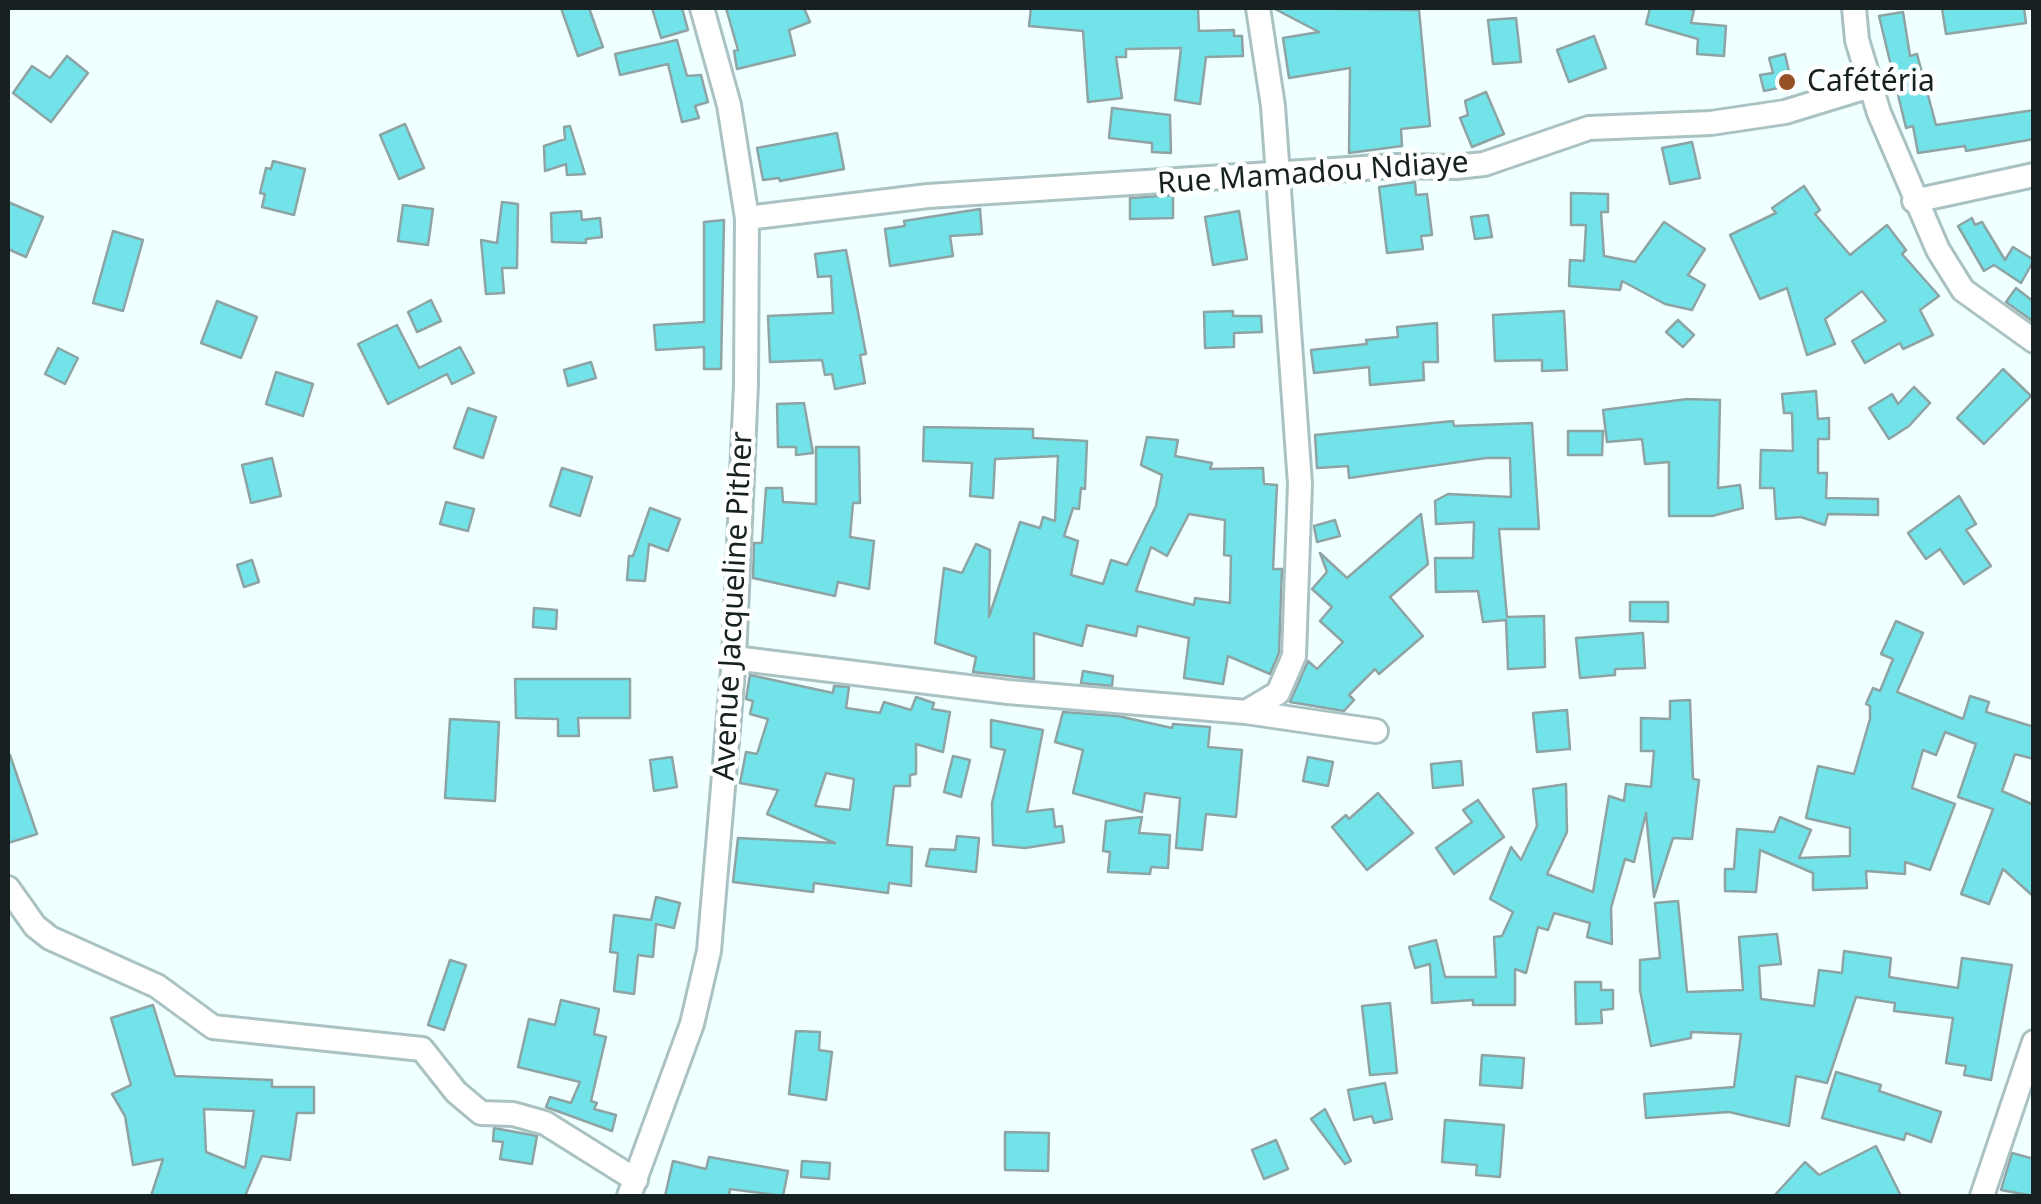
<!DOCTYPE html>
<meta charset="utf-8">
<style>
body{margin:0}
#map{position:relative;width:2041px;height:1204px;overflow:hidden;background:#f0ffff;font-family:"Noto Sans",sans-serif}
canvas{display:block}
.frame{position:absolute;inset:0;border:10px solid #182122;pointer-events:none}
</style>
<div id="map">
<canvas width="2041" height="1204"></canvas>
<div class="frame"></div>
</div>
<script>
const c = document.querySelector('canvas').getContext('2d');
c.lineJoin = 'round';
function paint(path, color) {
  c.fillStyle = color;
  c.fill(path, 'evenodd');
}
function poly(rows) {
  const path = new Path2D();
  for (const r of rows) {
    path.moveTo(r[0], r[1]);
    for (let i = 2; i < r.length; i += 2) path.lineTo(r[i], r[i + 1]);
  }
  return path;
}
function stroke(path, color, width, dash) {
  c.strokeStyle = color;
  c.lineWidth = width;
  c.lineCap = dash ? 'butt' : 'round';
  c.setLineDash(dash || []);
  c.stroke(path);
}
function drawText(font, color, halo, rows, align = 'center') {
  c.font = font + ' "Noto Sans",sans-serif';
  c.lineWidth = 9;
  c.setLineDash([]);
  c.textBaseline = 'middle';
  c.strokeStyle = halo;
  c.fillStyle = color;
  for (const [text, x, y, turn = 0] of rows) {
    c.save();
    c.translate(x, y);
    c.rotate((+turn || 0) * Math.PI / 180);
    c.textAlign = isNaN(turn) ? turn : align;
    if (halo) c.strokeText(text, 0, 0);
    c.fillText(text, 0, 0);
    c.restore();
  }
}
const building = poly([
 [561,8,589,8,603,47,578,56,561,8],
 [652,8,682,8,688,30,661,38,652,8],
 [726,8,804,8,810,22,789,30,795,55,737,69,734,51,738,50,726,8],
 [1031,8,1198,8,1199,31,1234,30,1234,36,1242,36,1243,56,1206,57,1200,104,1175,100,1181,48,1126,49,1126,57,1116,57,1122,98,1088,102,1083,31,1029,26,1031,8],
 [1273,8,1419,10,1430,126,1401,129,1402,146,1349,153,1350,68,1289,78,1283,38,1319,32,1273,8],
 [1650,8,1684,8,1694,10,1691,23,1726,26,1724,56,1697,54,1698,39,1646,24,1650,8],
 [1942,8,2024,8,2026,23,1946,34,1942,8],
 [1903,12,1910,56,1917,54,1936,125,2034,110,2034,139,1966,151,1965,146,1918,153,1913,126,1906,128,1879,16,1903,12],
 [1516,18,1521,62,1493,64,1488,20,1516,18],
 [1594,36,1606,68,1569,82,1557,50,1594,36],
 [677,40,687,76,701,75,708,102,695,106,699,118,682,122,668,64,620,75,615,54,677,40],
 [1785,54,1792,85,1764,91,1760,75,1773,73,1769,58,1785,54],
 [67,56,88,73,51,122,13,93,32,66,50,78,67,56],
 [1486,92,1504,134,1472,147,1460,118,1468,115,1465,101,1486,92],
 [1112,108,1170,115,1171,153,1152,152,1152,143,1109,138,1112,108],
 [405,124,424,168,399,179,380,135,405,124],
 [570,126,585,174,567,175,566,164,545,171,544,146,565,139,564,127,570,126],
 [837,133,844,169,780,181,779,178,763,180,757,148,837,133],
 [1692,142,1700,178,1670,184,1662,148,1692,142],
 [273,161,305,169,294,215,262,207,265,194,260,193,266,168,271,169,273,161],
 [1415,182,1416,195,1427,194,1432,235,1421,236,1423,249,1387,253,1379,187,1415,182],
 [1804,186,1820,210,1815,214,1850,255,1887,225,1906,250,1902,254,1939,296,1920,310,1933,335,1903,349,1900,343,1865,363,1852,341,1886,321,1862,291,1825,319,1835,344,1807,355,1787,288,1760,299,1730,235,1776,213,1772,208,1804,186],
 [1571,193,1608,194,1608,212,1601,212,1604,256,1635,262,1664,222,1705,249,1688,275,1705,285,1692,310,1665,304,1622,281,1620,290,1569,286,1570,260,1584,261,1586,225,1571,225,1571,193],
 [1173,195,1173,218,1130,219,1130,198,1173,195],
 [8,202,43,217,26,257,8,249,8,202],
 [502,202,518,204,517,268,502,268,504,293,486,294,481,240,497,243,502,202],
 [403,205,433,209,428,245,398,241,403,205],
 [980,209,982,234,950,236,953,256,890,266,885,229,905,226,904,221,980,209],
 [581,211,582,220,600,218,602,237,586,239,586,243,552,242,551,213,581,211],
 [1239,211,1247,259,1213,265,1205,217,1239,211],
 [1488,215,1492,237,1475,239,1471,217,1488,215],
 [1972,218,1975,225,1982,222,2005,260,2013,247,2034,260,2021,283,1994,265,1984,271,1958,226,1972,218],
 [724,220,721,369,704,369,704,347,656,350,654,325,704,322,704,222,724,220],
 [113,231,143,240,123,311,93,303,113,231],
 [846,250,866,354,860,355,865,383,835,389,832,374,825,375,822,360,770,362,768,316,833,313,831,276,818,277,815,254,846,250],
 [2016,288,2034,302,2034,322,2006,302,2016,288],
 [431,300,441,321,417,332,408,312,431,300],
 [217,301,257,317,241,358,201,343,217,301],
 [1233,311,1233,316,1261,316,1262,332,1234,333,1234,347,1205,348,1204,312,1233,311],
 [1564,311,1567,370,1542,371,1542,360,1495,361,1493,315,1564,311],
 [1678,320,1694,335,1683,347,1666,332,1678,320],
 [1437,323,1438,362,1423,362,1424,380,1370,385,1369,367,1314,373,1311,350,1367,344,1366,340,1398,337,1397,327,1437,323],
 [397,325,419,368,460,347,474,373,452,384,447,374,388,404,358,344,397,325],
 [58,348,78,358,65,384,45,374,58,348],
 [591,362,596,378,568,386,564,370,591,362],
 [2003,369,2031,396,1984,444,1957,418,2003,369],
 [276,372,313,384,303,416,266,404,276,372],
 [1914,387,1930,403,1909,426,1889,439,1869,408,1892,394,1898,404,1914,387],
 [1816,391,1818,419,1829,418,1829,439,1818,439,1818,473,1827,473,1826,498,1878,499,1878,515,1828,514,1825,525,1801,517,1776,519,1774,488,1760,488,1761,450,1793,451,1792,413,1784,413,1782,394,1816,391],
 [1687,399,1720,400,1718,488,1740,485,1743,508,1712,516,1669,516,1669,462,1645,464,1642,439,1607,442,1603,410,1687,399],
 [804,403,813,453,796,455,796,447,778,447,777,404,804,403],
 [468,408,496,417,483,458,454,448,468,408],
 [1453,421,1454,426,1532,423,1539,529,1499,529,1507,617,1544,616,1545,667,1508,669,1506,620,1483,622,1478,591,1436,592,1435,558,1473,558,1474,522,1436,524,1435,501,1448,494,1511,497,1510,458,1486,458,1349,478,1348,466,1317,468,1315,435,1453,421],
 [924,427,1033,429,1033,438,1087,441,1085,489,1081,488,1079,509,1073,508,1064,536,1078,541,1071,575,1103,584,1111,560,1127,565,1156,506,1162,475,1141,465,1147,437,1178,440,1175,456,1212,463,1210,469,1263,468,1264,484,1277,485,1273,569,1282,569,1279,653,1270,674,1228,656,1223,684,1184,678,1189,638,1138,626,1136,636,1087,625,1082,646,1034,633,1034,679,973,672,976,657,935,643,944,568,962,573,976,544,990,550,989,617,1020,522,1040,528,1043,517,1055,521,1058,456,995,459,993,498,970,496,972,463,923,461,924,427],
 [1189,514,1225,520,1224,555,1231,556,1230,603,1195,598,1194,605,1136,591,1151,547,1167,556,1189,514],
 [1568,431,1603,431,1602,455,1568,455,1568,431],
 [816,447,859,447,860,503,853,503,850,537,874,541,869,589,838,582,835,596,753,578,754,543,762,543,766,488,782,488,783,502,816,504,816,447],
 [272,458,281,496,251,503,242,465,272,458],
 [562,468,592,477,580,516,550,506,562,468],
 [1959,496,1976,524,1966,530,1991,566,1964,584,1940,549,1926,559,1908,533,1959,496],
 [446,502,474,509,468,531,440,524,446,502],
 [650,508,680,519,668,551,649,544,645,581,627,580,629,556,633,556,650,508],
 [1421,514,1428,564,1390,597,1423,636,1379,674,1375,669,1349,695,1354,700,1344,711,1290,702,1308,661,1317,669,1343,642,1320,621,1332,607,1312,589,1327,572,1320,553,1347,578,1421,514],
 [1335,520,1340,536,1317,542,1314,526,1335,520],
 [252,560,259,582,244,587,237,565,252,560],
 [1630,602,1668,602,1668,622,1630,621,1630,602],
 [534,608,557,610,556,629,533,627,534,608],
 [1896,621,1923,633,1897,692,1963,719,1970,696,1989,702,1986,712,2034,727,2034,759,2015,754,2002,791,2034,805,2034,897,2003,869,1989,904,1961,894,1993,809,1958,797,1976,744,1945,732,1936,755,1923,750,1912,788,1955,804,1930,870,1905,862,1905,874,1866,871,1867,888,1813,890,1813,873,1760,850,1756,892,1725,891,1725,869,1734,869,1737,829,1774,832,1780,817,1811,830,1799,858,1850,856,1850,828,1806,818,1818,766,1854,774,1870,719,1870,706,1866,704,1873,688,1880,691,1893,659,1881,654,1896,621],
 [1643,633,1645,668,1615,669,1615,675,1580,678,1576,638,1643,633],
 [1083,671,1113,676,1112,686,1081,683,1083,671],
 [750,675,833,693,834,686,849,687,846,708,880,713,884,702,911,710,916,697,934,703,932,709,950,712,943,752,916,744,916,774,910,775,910,786,894,786,887,845,912,847,911,886,889,883,888,893,814,883,813,892,733,882,738,838,835,843,767,814,778,790,740,783,746,752,757,754,768,719,750,714,753,701,746,699,750,675],
 [826,773,854,779,850,810,815,806,826,773],
 [515,679,630,679,630,718,578,718,579,736,558,736,558,719,516,718,515,679],
 [1690,700,1693,779,1699,780,1692,839,1673,838,1654,897,1646,813,1634,862,1625,859,1611,908,1612,944,1587,937,1590,923,1554,913,1548,930,1538,927,1526,973,1515,969,1515,1005,1473,1005,1473,1000,1432,1003,1430,964,1415,968,1409,947,1436,940,1445,977,1496,977,1494,937,1502,936,1513,912,1490,899,1511,847,1521,860,1537,826,1533,789,1566,784,1567,832,1547,874,1593,892,1609,796,1624,801,1626,784,1651,787,1654,751,1641,751,1641,718,1670,719,1670,701,1690,700],
 [1567,710,1570,749,1537,752,1533,713,1567,710],
 [1063,712,1118,716,1172,728,1173,724,1210,727,1208,747,1242,750,1236,817,1206,814,1202,850,1176,848,1180,798,1145,793,1142,812,1073,793,1083,750,1055,742,1063,712],
 [450,719,499,722,495,801,445,798,450,719],
 [991,720,1043,730,1027,812,1053,809,1055,827,1062,826,1064,842,1025,848,993,845,992,803,1005,750,991,747,991,720],
 [10,755,37,834,8,843,8,756,10,755],
 [953,756,970,760,961,797,944,792,953,756],
 [672,757,677,787,654,791,650,760,672,757],
 [1308,757,1333,762,1328,786,1303,781,1308,757],
 [1461,761,1463,785,1433,788,1431,764,1461,761],
 [1378,793,1413,833,1367,870,1332,827,1346,815,1349,819,1378,793],
 [1478,800,1504,837,1454,874,1436,848,1472,822,1463,810,1478,800],
 [1142,817,1139,833,1170,835,1168,868,1151,867,1150,874,1108,872,1110,852,1103,851,1106,821,1142,817],
 [957,836,979,838,976,872,926,866,930,849,955,850,957,836],
 [656,897,680,903,674,928,656,924,653,957,638,955,634,994,614,991,618,953,610,952,614,915,651,920,656,897],
 [1678,901,1687,992,1743,990,1739,937,1777,934,1781,964,1759,966,1761,999,1814,1006,1819,970,1842,973,1844,951,1891,958,1889,977,1958,988,1962,958,2012,965,1991,1080,1964,1075,1966,1066,1946,1063,1953,1018,1894,1011,1895,1003,1856,997,1827,1083,1796,1076,1789,1126,1729,1112,1646,1118,1644,1094,1734,1087,1741,1034,1691,1032,1691,1038,1651,1046,1640,990,1640,960,1660,958,1655,903,1678,901],
 [450,960,466,965,444,1030,428,1025,450,960],
 [1575,982,1601,982,1601,990,1613,990,1613,1009,1601,1010,1602,1023,1576,1024,1575,982],
 [561,1000,599,1009,594,1034,606,1037,591,1101,597,1103,594,1109,616,1115,612,1131,546,1107,550,1097,571,1103,580,1082,518,1067,529,1019,555,1025,561,1000],
 [1390,1003,1397,1073,1370,1075,1362,1006,1390,1003],
 [153,1005,175,1076,272,1080,272,1087,314,1087,314,1113,297,1113,290,1160,262,1156,245,1196,151,1196,163,1159,133,1165,125,1116,112,1094,131,1085,111,1018,153,1005],
 [204,1109,254,1111,245,1168,206,1152,204,1109],
 [796,1031,820,1032,819,1050,832,1052,826,1100,789,1094,796,1031],
 [1482,1055,1524,1058,1522,1088,1480,1085,1482,1055],
 [1836,1072,1881,1085,1879,1091,1941,1112,1931,1142,1906,1133,1904,1140,1822,1118,1836,1072],
 [1385,1083,1392,1119,1374,1123,1372,1116,1354,1120,1348,1090,1385,1083],
 [1325,1109,1351,1161,1345,1164,1311,1119,1325,1109],
 [1445,1120,1504,1125,1500,1177,1476,1175,1477,1165,1442,1162,1445,1120],
 [494,1128,537,1136,532,1164,500,1159,503,1142,493,1141,494,1128],
 [1005,1132,1049,1133,1048,1171,1005,1170,1005,1132],
 [1276,1140,1288,1169,1264,1179,1252,1150,1276,1140],
 [1876,1146,1901,1196,1774,1196,1805,1162,1819,1175,1876,1146],
 [2012,1153,2034,1159,2034,1196,2001,1190,2012,1153],
 [709,1157,788,1171,783,1196,730,1189,729,1196,665,1196,673,1161,706,1169,709,1157],
 [802,1161,830,1163,829,1179,801,1177,802,1161]
]);
paint(building, '#72e3e8');
stroke(building, '#8da4a5', 2.5);
const minor = poly([
 [1854,8,1857,40,1879,113,1938,250,1963,290,2034,341],
 [1914,201,2034,175],
 [747,218,928,196,1395,166,1456,167,1484,164,1589,128,1711,123,1785,112,1870,86],
 [734,658,1008,692,1246,712,1376,731],
 [1246,712,1278,693,1294,656,1300,484,1273,106,1258,8],
 [8,888,35,926,50,938,157,986,213,1027,422,1049,456,1092,481,1113,513,1114,545,1123,636,1180],
 [629,1196,692,1024,709,951,734,658,746,384,747,218,729,105,702,8],
 [1982,1196,2034,1042]
]);
stroke(minor, '#abc2c3', 28);
stroke(minor, '#fff', 22);
for (const [x, y, r, color] of [
 [1787,82,10,"#965127"]
]) {
  const dot = new Path2D();
  dot.arc(x, y, r, 0, 2 * Math.PI);
  c.fillStyle = color;
  c.fill(dot);
  stroke(dot, '#fff', 4);
}
drawText('30px', '#182122', '#fff', [
 ["Cafétéria",1807,82]
], 'left');
drawText('30px', '#182122', '#fff', [
 ["Rue Mamadou Ndiaye",1313,174,-4],
 ["Avenue Jacqueline Pither",734,606,-87]
]);
</script>
